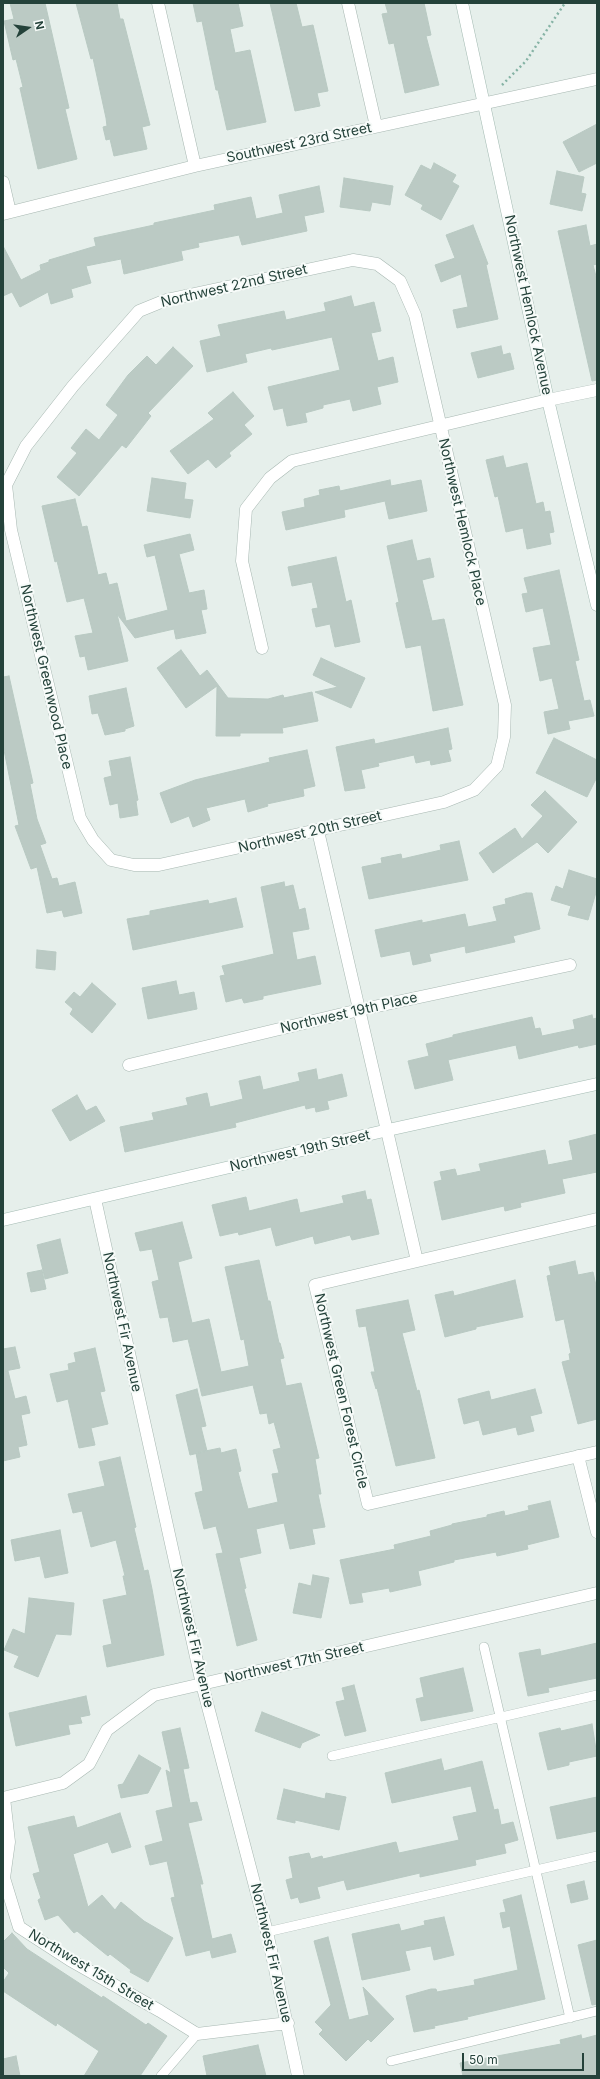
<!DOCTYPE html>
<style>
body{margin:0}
#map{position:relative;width:600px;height:2079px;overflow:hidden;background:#e6efeb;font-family:Inter,sans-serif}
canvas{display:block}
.frame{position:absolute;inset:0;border:4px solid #24423a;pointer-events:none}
.north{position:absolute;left:8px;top:8px;width:40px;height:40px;-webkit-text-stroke:3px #f7fbf9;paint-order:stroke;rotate:77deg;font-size:11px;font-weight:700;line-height:16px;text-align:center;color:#24423a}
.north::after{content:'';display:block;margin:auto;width:14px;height:18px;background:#24423a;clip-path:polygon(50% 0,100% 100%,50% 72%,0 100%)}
.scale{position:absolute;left:462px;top:2053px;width:122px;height:18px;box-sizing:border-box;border:2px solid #24423a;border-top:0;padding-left:5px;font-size:12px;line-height:14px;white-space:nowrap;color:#24423a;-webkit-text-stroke:3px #f7fbf9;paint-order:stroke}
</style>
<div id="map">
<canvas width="600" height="2079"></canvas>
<div class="frame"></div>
<div class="north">N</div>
<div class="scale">50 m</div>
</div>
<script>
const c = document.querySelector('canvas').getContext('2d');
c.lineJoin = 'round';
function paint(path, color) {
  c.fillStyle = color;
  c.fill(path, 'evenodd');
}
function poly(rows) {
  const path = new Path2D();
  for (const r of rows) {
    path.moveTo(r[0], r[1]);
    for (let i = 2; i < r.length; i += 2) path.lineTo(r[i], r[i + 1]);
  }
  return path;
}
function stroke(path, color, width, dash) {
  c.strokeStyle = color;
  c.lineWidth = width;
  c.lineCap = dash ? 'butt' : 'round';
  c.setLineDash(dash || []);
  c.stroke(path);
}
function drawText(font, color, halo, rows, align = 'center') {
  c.font = font + ' Inter,sans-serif';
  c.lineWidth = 4;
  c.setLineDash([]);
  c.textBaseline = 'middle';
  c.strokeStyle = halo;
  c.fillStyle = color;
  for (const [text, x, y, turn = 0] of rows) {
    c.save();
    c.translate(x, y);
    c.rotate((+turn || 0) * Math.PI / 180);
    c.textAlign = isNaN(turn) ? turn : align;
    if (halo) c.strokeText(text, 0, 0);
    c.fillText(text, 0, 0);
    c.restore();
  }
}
const building = poly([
 [10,3,45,3,69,108,65,109,77,159,38,169,20,88,23,87,16,59,13,60,4,21,14,19,10,3],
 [76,3,117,3,120,19,123,19,150,125,142,127,147,149,114,156,110,139,106,140,103,127,107,126,106,118,93,58,91,59,76,3],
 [193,3,238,3,243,26,230,29,235,53,250,50,266,122,227,130,218,90,216,90,202,21,197,22,193,3],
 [270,3,296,3,302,27,313,25,328,91,317,93,320,106,295,111,270,3],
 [385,3,424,3,431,35,426,36,439,85,405,93,394,43,389,44,382,14,388,13,385,3],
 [597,124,597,163,579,172,563,142,597,124],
 [434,163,456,175,452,182,459,186,441,220,421,209,423,205,405,195,421,165,431,170,434,163],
 [557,171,584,177,581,193,586,194,582,211,550,204,557,171],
 [344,178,393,186,390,205,372,202,370,211,340,207,344,178],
 [319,186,324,212,304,216,307,231,242,245,239,235,198,243,199,247,181,251,183,260,124,274,121,259,86,266,91,283,71,289,73,297,51,304,48,292,20,307,12,292,3,296,3,246,21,280,41,270,40,265,49,262,49,260,96,246,94,238,154,225,154,223,215,210,214,205,251,197,256,219,283,213,279,195,319,186],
 [473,225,488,264,486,265,498,319,457,328,453,310,468,307,461,274,441,282,435,265,455,258,446,235,473,225],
 [586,225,590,246,597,244,597,264,593,265,597,280,597,380,592,381,558,231,586,225],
 [351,296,354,307,374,302,381,331,371,333,378,361,393,357,398,382,377,387,381,404,353,411,350,399,323,405,323,408,305,413,307,422,287,426,283,408,274,410,268,387,340,370,332,337,272,350,271,348,245,354,247,362,207,372,200,341,221,336,218,325,284,311,286,320,326,311,324,303,351,296],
 [501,346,503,355,510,353,514,369,478,378,471,353,501,346],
 [173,347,193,366,148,413,151,416,126,448,122,445,79,496,57,477,77,453,71,448,86,429,99,440,118,415,106,405,128,375,147,356,156,365,173,347],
 [233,392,254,416,244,425,252,434,229,453,231,456,216,468,208,459,188,474,170,451,214,419,208,413,233,392],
 [503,456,506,468,527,463,536,504,543,502,545,512,550,511,554,532,549,533,551,544,527,549,523,528,506,532,498,496,495,497,486,460,503,456],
 [152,478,186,483,184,499,193,500,190,518,147,511,152,478],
 [390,480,391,486,421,480,427,511,389,519,385,501,344,510,345,517,286,530,282,512,305,507,304,499,320,495,319,490,339,486,340,491,390,480],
 [75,499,82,527,87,526,98,575,106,573,109,585,117,583,126,621,168,610,155,555,147,557,144,545,190,534,194,550,179,554,189,593,204,590,207,609,201,610,206,633,176,639,174,629,135,638,117,614,128,661,88,670,85,656,80,657,75,636,93,633,84,598,67,602,57,561,55,562,42,506,75,499],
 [412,540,417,561,430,558,434,577,422,580,432,621,444,619,463,705,433,711,421,645,406,648,396,603,399,602,387,546,412,540],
 [336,557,346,602,351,600,360,642,335,647,330,624,316,627,312,609,318,608,312,582,292,586,288,567,336,557],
 [559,570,579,660,575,661,584,701,590,700,594,716,568,721,570,729,548,734,544,712,559,709,552,678,540,681,533,648,551,645,543,608,526,612,522,594,528,593,524,578,559,570],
 [181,650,200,676,207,670,228,698,268,699,283,695,284,698,312,692,318,721,282,728,283,733,240,733,240,736,216,736,217,686,186,708,157,668,181,650],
 [321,658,365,678,351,708,315,692,338,687,313,675,321,658],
 [9,676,33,783,30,784,37,819,46,843,40,845,52,879,57,878,59,886,75,882,82,913,64,917,62,910,47,913,37,867,31,869,15,826,19,825,3,745,3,677,9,676],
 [126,688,134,726,125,729,125,731,105,735,98,713,92,714,89,696,126,688],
 [448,728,452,749,448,750,451,761,431,765,430,760,416,763,414,755,378,763,379,766,361,770,365,788,345,791,336,747,374,739,375,744,448,728],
 [554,738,597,760,597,777,587,797,536,773,554,738],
 [307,750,315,786,303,789,304,796,267,804,268,806,248,812,245,799,206,808,210,820,193,827,189,816,171,823,160,793,195,780,270,762,269,758,307,750],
 [130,757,138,800,136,801,138,815,120,818,118,803,110,805,104,778,112,776,109,761,130,757],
 [545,791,577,822,548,853,537,842,493,873,479,853,515,828,522,839,543,816,531,805,545,791],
 [459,841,468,880,369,899,362,867,382,863,381,858,401,854,402,859,441,850,440,845,459,841],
 [569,870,597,879,597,889,588,920,568,915,571,906,551,900,556,886,563,889,569,870],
 [284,882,285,887,293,885,299,910,305,908,309,929,292,932,297,960,315,956,321,984,263,996,263,999,244,1003,242,998,226,1002,220,976,225,975,222,966,274,954,261,887,284,882],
 [526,893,532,893,540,929,513,936,515,942,466,953,465,946,429,954,431,961,413,965,410,951,381,957,375,930,422,920,422,923,465,914,468,927,497,921,493,907,506,904,505,899,526,893],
 [236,898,243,927,133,950,127,919,150,915,150,911,208,900,209,904,236,898],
 [37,950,56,952,55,970,36,968,37,950],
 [176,981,179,995,194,992,197,1009,148,1019,142,988,176,981],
 [92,983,116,1004,92,1033,70,1014,73,1009,65,1002,74,992,80,997,92,983],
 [592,1015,593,1019,597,1018,597,1044,579,1048,578,1045,519,1059,516,1045,448,1060,453,1080,415,1089,408,1061,429,1056,426,1044,453,1037,453,1035,532,1017,535,1029,540,1028,542,1036,575,1029,573,1020,592,1015],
 [316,1069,318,1080,342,1074,347,1096,327,1101,329,1109,316,1112,315,1107,306,1109,305,1105,235,1123,236,1127,125,1152,120,1127,154,1120,152,1113,188,1105,186,1098,207,1093,210,1107,243,1099,239,1081,260,1076,263,1090,300,1081,298,1073,316,1069],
 [77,1095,86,1111,96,1106,105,1121,70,1141,52,1110,77,1095],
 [597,1134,597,1172,562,1179,565,1193,520,1203,521,1207,505,1211,504,1206,442,1220,434,1182,442,1180,440,1172,455,1169,457,1176,481,1171,479,1164,545,1150,548,1165,573,1160,569,1141,597,1134],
 [365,1191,367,1200,371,1199,379,1234,352,1240,350,1235,315,1244,313,1236,276,1246,271,1227,239,1235,238,1232,220,1236,212,1205,246,1197,249,1211,297,1199,300,1213,344,1203,342,1196,365,1191],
 [182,1222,192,1258,178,1262,192,1323,209,1319,221,1372,249,1366,244,1339,241,1340,225,1267,259,1260,268,1301,270,1301,279,1343,280,1343,284,1358,280,1359,286,1386,301,1383,319,1458,315,1459,321,1494,318,1494,325,1527,312,1529,315,1544,290,1549,284,1523,256,1529,261,1553,239,1558,246,1588,244,1589,257,1640,237,1646,216,1554,223,1553,216,1526,204,1529,195,1493,203,1491,196,1453,220,1448,221,1453,236,1449,241,1471,238,1472,248,1509,278,1502,272,1474,279,1473,273,1450,281,1448,274,1422,269,1424,267,1413,260,1414,253,1385,202,1396,188,1339,173,1342,168,1317,160,1318,152,1282,159,1280,152,1249,140,1251,135,1233,182,1222],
 [60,1239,68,1273,45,1279,37,1245,60,1239],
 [575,1261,578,1275,593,1272,597,1290,597,1419,578,1424,562,1362,570,1360,569,1354,571,1353,564,1319,556,1321,547,1276,551,1275,549,1267,575,1261],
 [42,1270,46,1289,31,1292,27,1273,42,1270],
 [515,1280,523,1317,476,1327,476,1329,445,1337,435,1295,453,1291,454,1296,515,1280],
 [408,1300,415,1330,402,1333,417,1391,419,1390,435,1458,396,1466,377,1388,376,1389,371,1372,375,1372,366,1326,359,1327,356,1310,408,1300],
 [15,1347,20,1368,5,1371,8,1371,15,1399,26,1396,30,1413,21,1415,27,1445,18,1447,20,1457,3,1461,3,1349,15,1347],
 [95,1348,105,1391,100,1392,108,1424,91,1428,95,1445,79,1448,68,1399,57,1402,50,1374,69,1370,68,1364,76,1362,74,1353,95,1348],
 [197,1389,206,1426,201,1427,207,1451,190,1455,176,1395,197,1389],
 [535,1389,542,1413,530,1416,534,1431,518,1435,516,1427,483,1435,479,1420,464,1424,458,1399,489,1391,491,1400,535,1389],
 [120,1457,136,1527,134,1528,144,1571,148,1570,152,1589,164,1655,107,1667,103,1646,112,1644,103,1600,127,1595,123,1576,125,1576,116,1540,91,1547,82,1511,73,1513,68,1494,105,1486,99,1462,120,1457],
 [550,1501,559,1537,527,1545,528,1549,497,1556,496,1552,454,1560,454,1562,418,1571,421,1585,390,1592,389,1588,361,1593,363,1602,350,1604,340,1560,395,1549,394,1545,431,1536,430,1531,452,1525,452,1524,487,1517,487,1515,504,1511,505,1516,529,1510,528,1506,550,1501],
 [60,1530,68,1573,45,1578,40,1556,15,1561,11,1540,60,1530],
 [313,1575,329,1578,321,1618,293,1613,299,1583,311,1586,313,1575],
 [29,1598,74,1603,71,1635,56,1634,38,1677,14,1667,19,1656,4,1650,13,1629,25,1634,29,1598],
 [597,1643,597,1678,548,1688,549,1692,528,1696,519,1653,540,1649,541,1656,597,1643],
 [463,1668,473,1711,421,1721,416,1699,424,1697,420,1678,463,1668],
 [354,1685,366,1731,345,1736,336,1702,345,1700,342,1688,354,1685],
 [86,1696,90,1715,80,1717,82,1723,68,1725,70,1734,16,1746,9,1713,86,1696],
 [262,1712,320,1735,302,1743,300,1748,255,1731,262,1712],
 [592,1724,597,1756,569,1762,569,1765,548,1770,539,1733,560,1728,561,1731,592,1724],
 [180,1728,189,1768,183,1769,190,1803,197,1802,202,1820,188,1823,203,1884,200,1884,212,1939,231,1934,236,1952,212,1958,210,1950,186,1956,171,1898,175,1897,167,1861,150,1865,145,1846,163,1841,156,1811,173,1807,166,1770,171,1773,162,1732,180,1728],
 [139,1755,161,1768,148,1793,121,1798,118,1785,123,1784,139,1755],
 [441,1759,444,1771,482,1761,494,1810,498,1809,501,1825,513,1822,518,1840,504,1844,506,1853,475,1860,476,1865,420,1877,420,1873,347,1890,344,1880,317,1887,320,1898,300,1903,298,1897,291,1899,286,1880,293,1878,289,1857,309,1853,311,1859,322,1856,323,1859,396,1842,399,1853,459,1840,453,1817,477,1812,471,1786,392,1803,385,1773,441,1759],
 [284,1789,325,1799,326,1793,346,1797,339,1830,295,1820,295,1823,277,1819,284,1789],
 [597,1797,597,1831,557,1839,550,1807,597,1797],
 [120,1813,131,1847,112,1853,108,1842,73,1854,88,1907,102,1895,115,1910,121,1902,144,1921,173,1938,148,1982,130,1972,131,1970,110,1954,108,1956,77,1931,74,1933,58,1915,45,1920,38,1900,41,1898,33,1874,40,1872,28,1827,74,1816,77,1828,120,1813],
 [584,1881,588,1899,571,1903,567,1885,584,1881],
 [521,1895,545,1999,467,2017,468,2019,434,2026,435,2028,414,2032,406,1996,431,1989,436,1989,437,1992,475,1985,474,1980,518,1970,510,1926,503,1928,500,1913,506,1912,503,1900,521,1895],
 [444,1917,454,1955,434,1960,431,1946,405,1951,410,1970,362,1980,352,1934,399,1924,401,1931,425,1925,424,1921,444,1917],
 [12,1933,27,1949,102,1998,103,1996,146,2025,148,2023,167,2036,140,2076,84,2076,99,2051,57,2023,56,2026,3,1991,3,1982,9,1973,3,1967,3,1942,12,1933],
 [328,1937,349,2020,369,2015,363,1987,394,2019,371,2042,368,2039,346,2061,319,2034,323,2030,315,2022,331,2005,314,1941,328,1937],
 [597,1940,597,2004,592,2005,578,1945,597,1940],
 [581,2035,582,2039,597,2035,597,2076,463,2076,460,2063,561,2044,560,2040,581,2035],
 [258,2045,266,2076,207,2076,203,2056,258,2045],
 [16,2056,20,2076,3,2076,3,2059,16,2056]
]);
paint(building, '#bbcac4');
stroke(building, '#b8c9c2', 1);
const lane = poly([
 [484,1647,570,2018],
 [332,1756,597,1695],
 [267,1932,597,1856],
 [391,2061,597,2011],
 [161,2076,197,2034]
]);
const street = poly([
 [158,3,195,166],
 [348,3,376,126],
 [3,182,10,212],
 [3,214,195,166,597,79],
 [353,260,377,264,400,281,415,315,505,705,504,737,497,766,474,790,444,802,159,865,134,865,111,860,93,840,80,818,11,530,6,485,26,446,73,386,139,311,166,300,353,260],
 [262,648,242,561,246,509,270,478,292,461,548,400,597,390],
 [318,831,417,1261],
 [129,1065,359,1010,570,965],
 [95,1199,202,1684,267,1932,298,2076],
 [597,1219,315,1285,368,1504,597,1452],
 [578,1456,597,1532],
 [3,1798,63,1783,89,1764,107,1730,154,1695,597,1593],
 [4,1798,9,1842,4,1878,19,1927,70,1960,160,2011,197,2034,288,2023]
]);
const secondary = poly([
 [462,3,548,400,597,605],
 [3,1220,388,1130,597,1084]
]);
stroke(lane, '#a8b8b2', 10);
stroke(street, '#a8b8b2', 13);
stroke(secondary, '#a4bbb3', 13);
stroke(poly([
 [502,85,526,61,565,3]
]), '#86b3a5', 2.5, [2, 3]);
stroke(lane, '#fff', 9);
stroke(street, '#fff', 12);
stroke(secondary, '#fff', 12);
drawText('14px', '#24423a', '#f7fbf9', [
 ["Southwest 23rd Street",299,143,-12],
 ["Northwest 22nd Street",234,286,-13],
 ["Northwest Hemlock Avenue",528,305,78],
 ["Northwest Hemlock Place",462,522,77],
 ["Northwest Greenwood Place",46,677,77],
 ["Northwest 20th Street",310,832,-13],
 ["Northwest 19th Place",349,1013,-13],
 ["Northwest 19th Street",300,1151,-13],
 ["Northwest Fir Avenue",122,1322,78],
 ["Northwest Green Forest Circle",341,1391,77],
 ["Northwest Fir Avenue",193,1638,77],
 ["Northwest 17th Street",294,1663,-13],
 ["Northwest Fir Avenue",271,1953,77],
 ["Northwest 15th Street",91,1970,31]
]);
</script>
